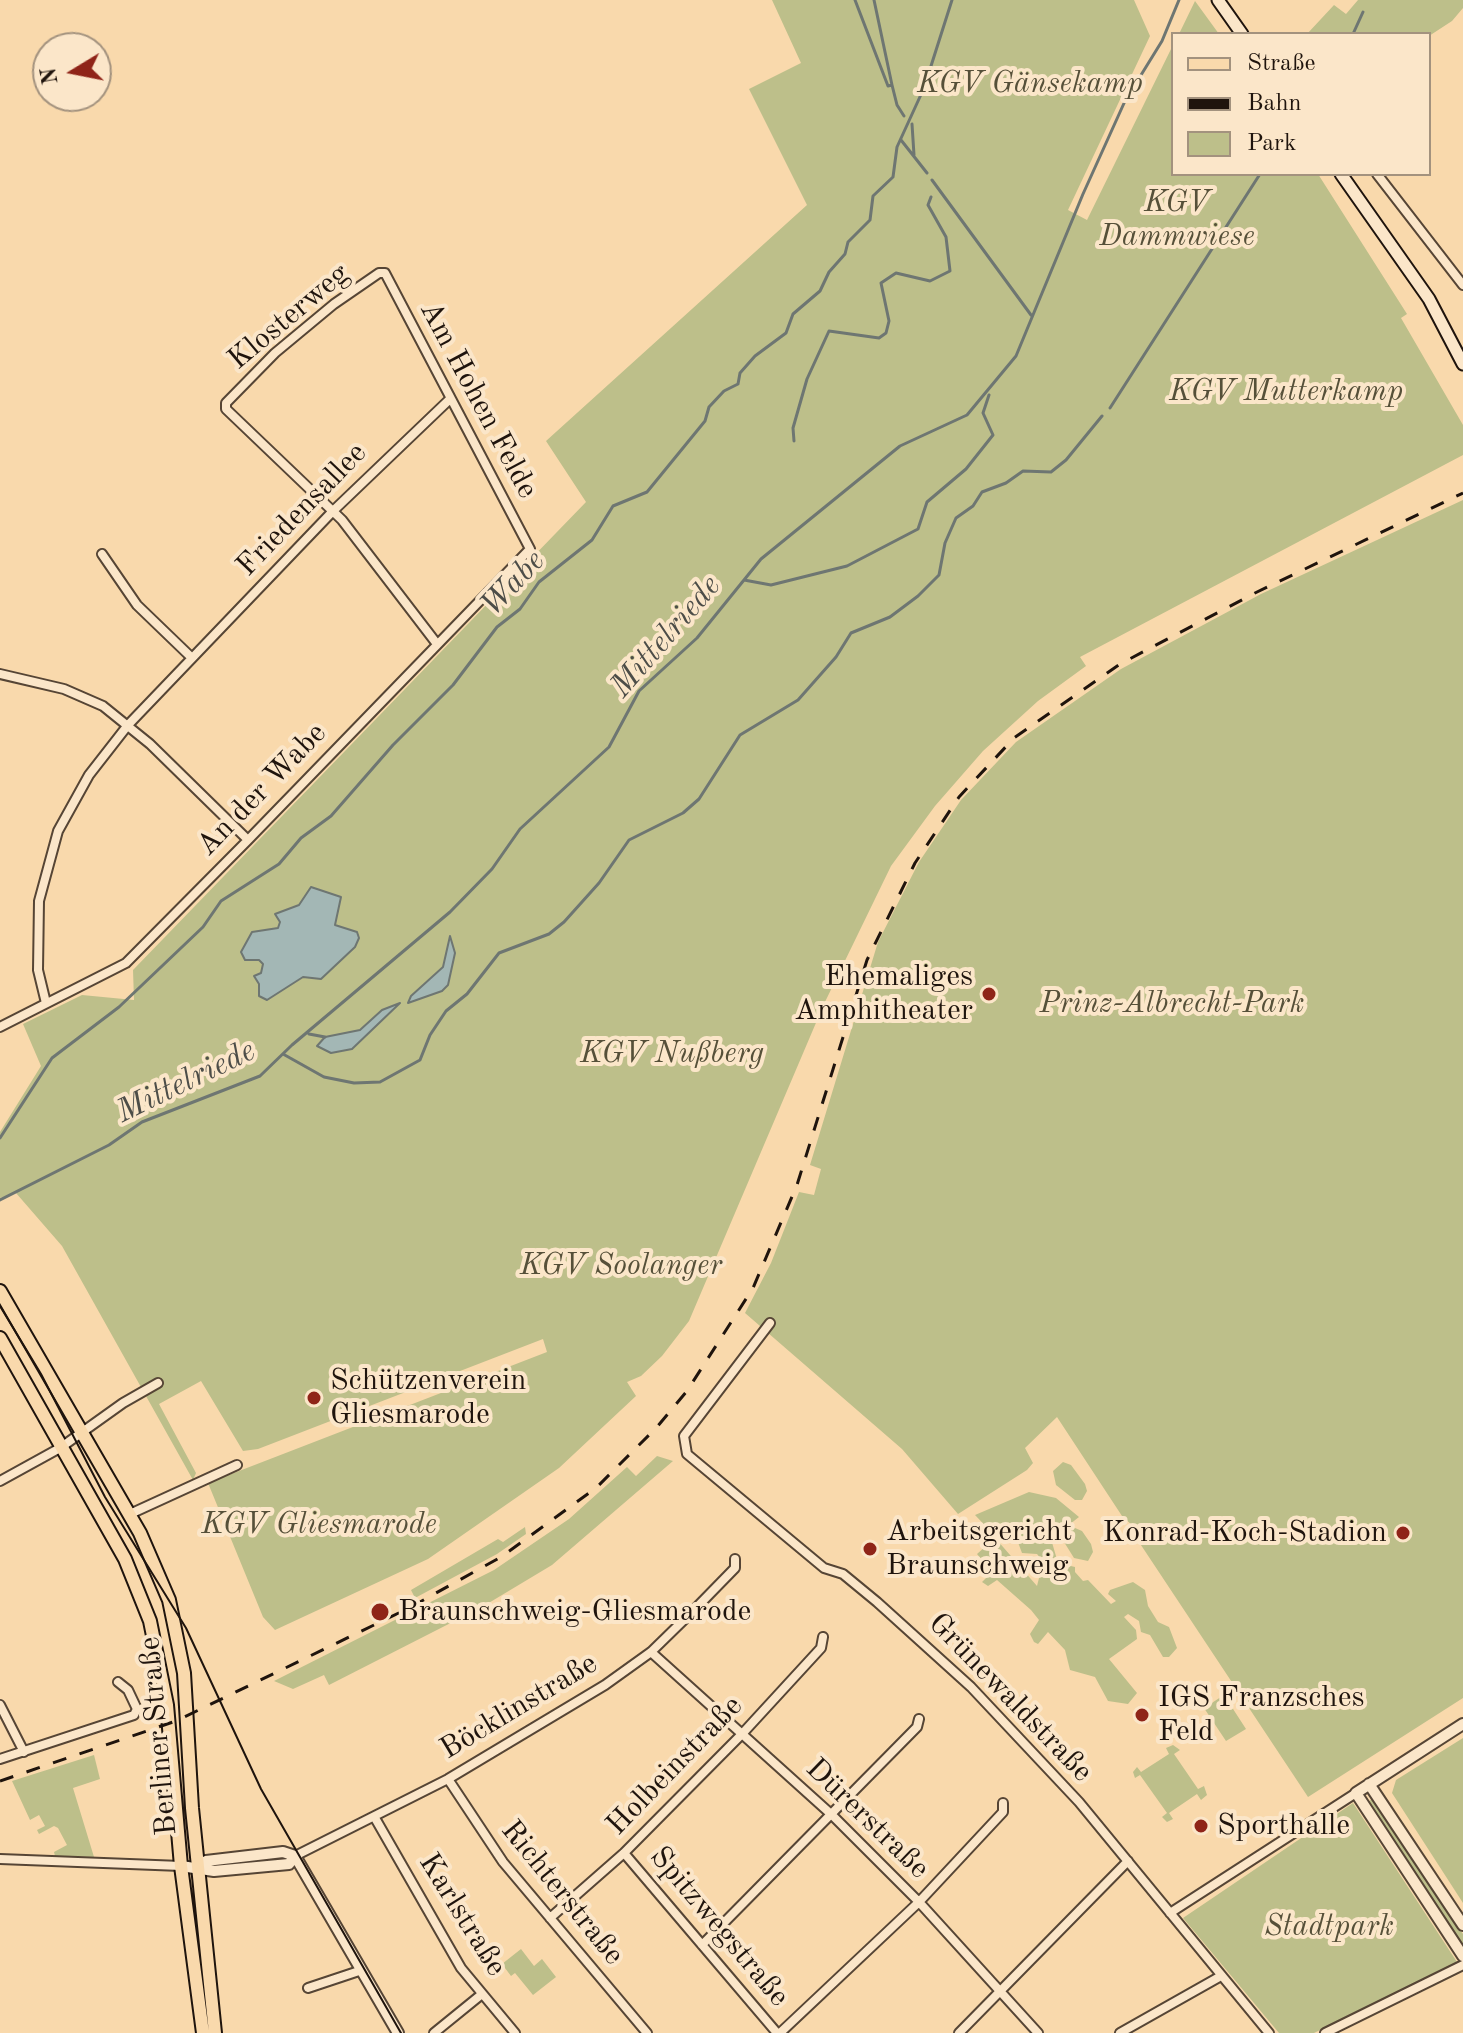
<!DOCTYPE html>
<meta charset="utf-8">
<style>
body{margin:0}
#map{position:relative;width:1463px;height:2033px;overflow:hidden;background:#f9d9ac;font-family:"Old Standard TT",serif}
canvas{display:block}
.legend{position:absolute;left:1171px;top:32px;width:260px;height:144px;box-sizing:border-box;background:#fbe6c9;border:2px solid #a3927e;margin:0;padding:10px 14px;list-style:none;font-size:24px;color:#1f140d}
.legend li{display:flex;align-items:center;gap:16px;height:40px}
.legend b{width:40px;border:2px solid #a3927e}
.north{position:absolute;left:32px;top:32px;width:80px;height:80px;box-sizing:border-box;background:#fbe6c9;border:2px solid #a3927e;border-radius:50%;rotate:260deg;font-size:22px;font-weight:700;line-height:32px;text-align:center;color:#1f140d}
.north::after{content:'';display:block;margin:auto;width:28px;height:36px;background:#8f2418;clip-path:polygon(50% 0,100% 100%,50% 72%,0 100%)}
</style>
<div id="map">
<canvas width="1463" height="2033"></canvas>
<ul class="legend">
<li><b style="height:10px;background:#f9d9ac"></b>Straße</li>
<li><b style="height:10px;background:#1f140d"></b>Bahn</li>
<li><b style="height:22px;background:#bdbf8a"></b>Park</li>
</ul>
<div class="north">N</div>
</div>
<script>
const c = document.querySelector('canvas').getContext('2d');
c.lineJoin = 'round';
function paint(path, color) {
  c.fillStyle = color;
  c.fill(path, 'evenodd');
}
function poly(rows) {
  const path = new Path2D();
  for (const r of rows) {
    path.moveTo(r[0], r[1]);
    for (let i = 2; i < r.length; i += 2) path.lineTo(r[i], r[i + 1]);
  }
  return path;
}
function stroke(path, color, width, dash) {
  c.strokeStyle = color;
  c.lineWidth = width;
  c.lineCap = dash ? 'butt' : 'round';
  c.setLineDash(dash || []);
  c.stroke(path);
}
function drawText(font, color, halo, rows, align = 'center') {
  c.font = font + ' "Old Standard TT",serif';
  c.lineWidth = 8;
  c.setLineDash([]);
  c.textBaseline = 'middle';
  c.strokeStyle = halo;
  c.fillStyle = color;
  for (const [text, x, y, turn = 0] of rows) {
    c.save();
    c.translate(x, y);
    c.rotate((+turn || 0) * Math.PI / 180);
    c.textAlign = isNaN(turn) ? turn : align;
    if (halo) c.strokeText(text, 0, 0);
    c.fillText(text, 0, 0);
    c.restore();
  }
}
paint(poly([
 [772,0,1134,0,1150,36,1068,210,1087,220,1173,45,1173,174,1318,174,1407,314,1401,318,1463,425,1463,455,1080,657,1086,666,1038,701,983,751,935,806,891,866,824,1004,689,1321,662,1356,641,1376,627,1382,636,1396,559,1468,428,1559,275,1630,263,1617,208,1483,547,1352,543,1339,258,1449,243,1451,201,1381,159,1404,196,1473,193,1480,62,1246,16,1193,0,1198,0,1132,41,1066,23,1024,82,995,134,1000,133,970,586,502,546,441,807,205,749,89,801,63],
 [1358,0,1463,0,1463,8,1452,21,1429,36,1307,34,1334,5,1346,14],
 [1195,1,1219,34,1179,34],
 [1463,500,1463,1698,1308,1797,1133,1533,1133,1526,1122,1516,1057,1417,1025,1448,1033,1463,1027,1470,958,1514,902,1449,745,1313,771,1263,799,1192,814,1195,821,1169,810,1165,878,942,919,862,961,800,1016,742,1121,669,1261,594],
 [657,1456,673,1461,552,1565,482,1607,329,1685,324,1675,293,1689,274,1681,494,1570,569,1519,627,1467,636,1476],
 [1063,1462,1071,1465,1085,1484,1087,1491,1082,1500,1075,1500,1056,1485,1053,1471],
 [1029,1492,1056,1498,1079,1517,1051,1539,1058,1563,1075,1567,1075,1572,1083,1581,1088,1580,1111,1604,1116,1601,1108,1594,1110,1590,1133,1582,1145,1590,1148,1606,1158,1622,1169,1627,1177,1648,1169,1657,1163,1657,1150,1635,1141,1632,1139,1621,1128,1614,1124,1617,1136,1630,1137,1639,1109,1659,1137,1693,1128,1704,1108,1701,1095,1677,1070,1670,1065,1650,1048,1632,1038,1644,1034,1642,1030,1634,1039,1620,1031,1610,997,1580,988,1586,982,1582,992,1572,977,1554,996,1537,975,1515],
 [1009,1526,1019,1531,1016,1537,1022,1553,1037,1554,1051,1571,1039,1578,1037,1586,997,1540],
 [525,1527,526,1534,497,1554,415,1598,411,1590,498,1539,503,1542],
 [1075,1528,1082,1531,1091,1544,1093,1552,1088,1561,1074,1558,1064,1542,1067,1532],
 [1224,1695,1246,1729,1226,1741,1204,1708],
 [1463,1738,1463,1903,1392,1793,1396,1780],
 [1173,1745,1180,1750,1174,1754,1198,1789,1204,1786,1207,1795,1201,1800,1197,1794,1169,1813,1173,1819,1167,1822,1162,1817,1167,1813,1140,1775,1135,1778,1133,1772,1137,1767,1141,1772,1169,1754,1166,1748],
 [94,1755,100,1779,73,1788,94,1857,55,1856,54,1852,67,1845,58,1828,54,1826,39,1834,37,1830,45,1826,39,1815,30,1820,12,1781],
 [1373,1798,1463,1934,1463,1948,1367,1803],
 [1353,1803,1457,1962,1314,2033,1279,2033,1183,1918],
 [521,1949,534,1966,542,1959,556,1977,533,1995,515,1973,511,1976,502,1964]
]), '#bdbf8a');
const water = poly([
 [311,887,341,897,335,925,357,932,359,938,355,947,321,979,303,977,267,1000,259,996,259,984,254,976,261,973,263,964,259,960,245,960,241,952,252,932,278,928,280,922,275,914,299,905,311,887],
 [450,936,455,953,448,985,442,991,408,1003,411,996,443,967,450,936],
 [400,1003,352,1049,331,1053,317,1046,325,1037,360,1030,382,1010,400,1003]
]);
paint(water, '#a3b7b5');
stroke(water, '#6e7672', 2);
stroke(poly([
 [855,0,888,86,892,85,897,105,904,116],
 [874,0,892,85],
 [1353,34,1363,12],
 [912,124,914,155],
 [901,140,927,173],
 [932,180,1031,315],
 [1110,408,1260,174],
 [794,441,793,428,807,379,829,331,879,338,886,333,889,321,881,283,896,273,930,281,950,271,946,237,928,205,931,197],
 [744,580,771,585,847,566,918,529,927,502,966,469,993,435,983,413,989,395],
 [309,1034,325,1037],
 [283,1054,324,1077,354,1083,380,1082,420,1060,430,1035,446,1011,467,994,499,953,549,934,564,922,599,883,629,840,683,813,699,799,740,735,798,700,836,657,851,633,890,617,918,596,939,575,945,543,956,518,973,506,982,492,1006,483,1023,471,1051,472,1066,460,1102,416],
 [0,1138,52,1058,119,1007,203,927,221,901,279,864,301,838,331,816,393,745,453,685,497,627,520,609,539,582,592,540,613,506,647,492,705,421,709,407,724,391,738,384,740,373,755,356,786,333,793,314,820,291,829,272,845,254,848,242,870,220,873,196,893,177,897,147,924,88,952,0],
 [0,1200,109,1145,142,1122,260,1076,292,1045,450,912,492,869,520,829,609,747,639,691,697,638,761,559,900,446,967,415,1016,356,1083,194,1125,101,1162,41,1179,0]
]), '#6e7672', 3);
const minor = poly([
 [1377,174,1463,285],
 [102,554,137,605,192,658],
 [0,674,64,689,103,706,150,744,248,840],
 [46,1003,38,970,39,901,58,831,89,775,128,725,333,511,450,399],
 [0,1027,126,963,248,840,530,549,385,273,379,273,334,304,275,353,226,403,226,409,342,520,437,644],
 [770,1323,684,1436,687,1454,824,1568,843,1574,877,1602,971,1687,1079,1802,1269,2033],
 [0,1481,60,1448,123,1403,158,1383],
 [130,1514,237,1465],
 [651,1652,832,1815,919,1902,1038,2033],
 [0,1705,24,1752],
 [0,1759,134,1715,137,1709,128,1690,118,1682],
 [448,1779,503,1862,647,2033],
 [375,1818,461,1968,515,2033],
 [624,1853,777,2033],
 [295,1856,448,1779,605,1685,651,1652,694,1610,735,1568,735,1559],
 [0,1859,181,1866],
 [1170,1913,1356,1793],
 [550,1918,624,1853,742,1734,821,1648,823,1637],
 [702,1945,917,1727,919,1719],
 [308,1988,362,1970],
 [434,2033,482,1994],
 [780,2033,919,1902,1003,1812,1003,1803],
 [959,2033,1128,1861],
 [1120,2033,1221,1976],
 [1325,2033,1463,1965]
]);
const tertiary = poly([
 [1463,1724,1356,1793,1463,1956],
 [1369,1784,1463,1925],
 [295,1856,398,2033],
 [181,1866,214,1871,289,1864,295,1856],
 [197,1866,206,1861,283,1852,295,1856]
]);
const secondary = poly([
 [1218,0,1242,34],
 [1341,174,1429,299,1463,364]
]);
const primary = poly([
 [0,1291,140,1533,169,1600,184,1673,192,1808,215,2033],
 [0,1338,125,1559,150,1621,167,1705,181,1866,203,2033]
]);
stroke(minor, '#564535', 12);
stroke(tertiary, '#564535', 14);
stroke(secondary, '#1f140d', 15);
stroke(primary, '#1f140d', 16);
stroke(minor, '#fbe6c9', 8);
stroke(tertiary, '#fbe6c9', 10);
stroke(secondary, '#fbe6c9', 11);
stroke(primary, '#f9d9ac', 12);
stroke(poly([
 [0,1306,41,1374,105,1497,186,1628,261,1789,401,2033]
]), '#1f140d', 2);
stroke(poly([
 [0,1781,176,1721,409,1608,501,1557,596,1488,657,1427,687,1391,753,1288,797,1185,867,960,915,863,959,797,1014,738,1120,664,1255,593,1463,493]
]), '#1f140d', 3, [14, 14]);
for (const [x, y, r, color] of [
 [989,994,8,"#8f2418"],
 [314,1398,8,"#8f2418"],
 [1403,1533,8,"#8f2418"],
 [870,1549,8,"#8f2418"],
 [380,1612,10,"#8f2418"],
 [1142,1715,8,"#8f2418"],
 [1201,1826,8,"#8f2418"]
]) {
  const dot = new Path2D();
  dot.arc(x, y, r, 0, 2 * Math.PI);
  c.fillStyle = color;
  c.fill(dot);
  stroke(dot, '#fbe6c9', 3);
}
drawText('italic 30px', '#565039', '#fbe6c9', [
 ["KGV Gänsekamp",1030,84],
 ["KGV",1177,203],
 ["Dammwiese",1177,237],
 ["KGV Mutterkamp",1286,392],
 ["Prinz-Albrecht-Park",1172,1004],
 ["KGV Nußberg",672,1054],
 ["KGV Soolanger",621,1266],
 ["KGV Gliesmarode",319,1525],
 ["Stadtpark",1329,1927]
]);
drawText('30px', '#1f140d', '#fbe6c9', [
 ["Klosterweg",289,317,-40],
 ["Am Hohen Felde",478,400,62],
 ["Friedensallee",302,510,-46],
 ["An der Wabe",262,790,-46],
 ["Grünewaldstraße",1010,1698,46],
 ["Böcklinstraße",519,1707,-31],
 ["Berliner Straße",159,1736,-95],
 ["Holbeinstraße",675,1766,-46],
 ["Dürerstraße",867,1819,44],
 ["Richterstraße",562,1893,51],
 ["Karlstraße",462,1915,58],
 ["Spitzwegstraße",719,1927,50]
]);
drawText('30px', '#1f140d', '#fbe6c9', [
 ["Ehemaliges",973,977,"right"],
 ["Amphitheater",973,1011,"right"],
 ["Schützenverein",330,1381],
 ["Gliesmarode",330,1415],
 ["Arbeitsgericht",886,1532],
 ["Braunschweig",886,1566],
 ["Konrad-Koch-Stadion",1387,1533,"right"],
 ["Braunschweig-Gliesmarode",398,1612],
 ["IGS Franzsches",1158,1698],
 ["Feld",1158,1732],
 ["Sporthalle",1217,1826]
], 'left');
drawText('italic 32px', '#4d4d48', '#fbe6c9', [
 ["Wabe",513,584,-47],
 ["Mittelriede",666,637,-49],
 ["Mittelriede",186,1082,-26]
]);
</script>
